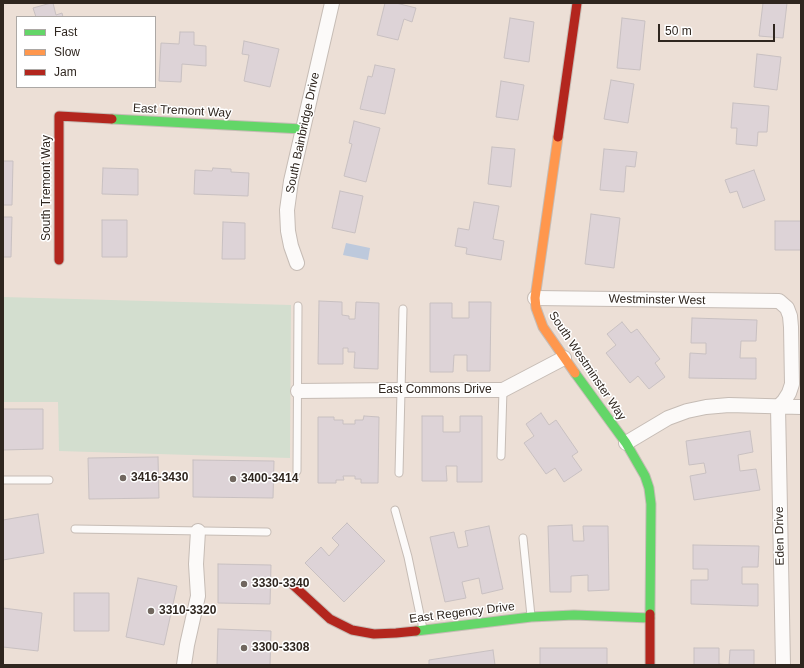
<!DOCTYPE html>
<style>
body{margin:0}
#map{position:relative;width:804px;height:668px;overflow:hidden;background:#ecdfd6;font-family:Helvetica,sans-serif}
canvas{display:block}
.frame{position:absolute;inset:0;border:4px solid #2f261f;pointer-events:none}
.legend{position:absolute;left:16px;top:16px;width:140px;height:72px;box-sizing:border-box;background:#fff;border:1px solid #aca8a5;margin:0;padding:5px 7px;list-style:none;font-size:12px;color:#2f261f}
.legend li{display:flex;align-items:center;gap:8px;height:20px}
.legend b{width:20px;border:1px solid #aca8a5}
.scale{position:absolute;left:658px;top:24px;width:117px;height:18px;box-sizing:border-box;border:2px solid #2f261f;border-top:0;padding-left:5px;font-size:12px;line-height:14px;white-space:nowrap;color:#2f261f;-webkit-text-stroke:3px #fff;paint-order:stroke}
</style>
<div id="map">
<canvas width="804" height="668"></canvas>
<div class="frame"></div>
<ul class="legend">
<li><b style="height:5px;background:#63d668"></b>Fast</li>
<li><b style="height:5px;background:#ff974d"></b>Slow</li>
<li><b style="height:5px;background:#b3261e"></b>Jam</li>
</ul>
<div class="scale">50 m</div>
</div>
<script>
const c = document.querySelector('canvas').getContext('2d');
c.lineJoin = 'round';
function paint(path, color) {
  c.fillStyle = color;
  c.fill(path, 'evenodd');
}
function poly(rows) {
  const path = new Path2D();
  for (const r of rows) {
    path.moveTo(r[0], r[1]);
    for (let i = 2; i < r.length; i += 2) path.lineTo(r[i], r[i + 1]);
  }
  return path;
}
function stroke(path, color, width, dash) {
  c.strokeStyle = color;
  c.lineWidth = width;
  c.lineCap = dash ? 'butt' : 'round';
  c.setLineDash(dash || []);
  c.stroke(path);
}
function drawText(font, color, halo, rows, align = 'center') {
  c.font = font + ' Helvetica,sans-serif';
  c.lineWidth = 3;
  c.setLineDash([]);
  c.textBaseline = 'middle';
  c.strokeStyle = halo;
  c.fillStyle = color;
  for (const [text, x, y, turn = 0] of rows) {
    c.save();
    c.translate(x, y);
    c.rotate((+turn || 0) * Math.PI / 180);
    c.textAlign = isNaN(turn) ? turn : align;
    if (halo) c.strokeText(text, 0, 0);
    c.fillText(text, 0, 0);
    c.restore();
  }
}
paint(poly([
 [3,297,291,305,290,458,59,451,58,402,3,402]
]), '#d3decf');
paint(poly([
 [346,243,370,248,368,260,343,255]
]), '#bdc9dc');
const building = poly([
 [51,3,53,3,56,15,62,13,63,17,36,17,33,8,51,3],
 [385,3,396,3,416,8,412,22,404,19,398,40,377,35,385,3],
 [763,3,787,3,783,38,759,36,763,3],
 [510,18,534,22,529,62,504,58,510,18],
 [622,18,645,21,640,70,617,68,622,18],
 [180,32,194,32,194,45,206,46,206,66,182,64,181,82,159,81,161,43,179,44,180,32],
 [244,41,279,49,270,87,244,81,249,55,242,54,244,41],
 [757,54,781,57,777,90,754,87,757,54],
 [375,65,395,69,385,114,360,109,368,76,372,77,375,65],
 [611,80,634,84,628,123,604,119,611,80],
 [501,81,524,85,518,120,496,117,501,81],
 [733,103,769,106,767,132,758,132,757,146,736,144,737,128,731,128,733,103],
 [354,121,380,128,366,182,344,176,352,144,349,143,354,121],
 [492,147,515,149,511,187,488,184,492,147],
 [604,149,637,152,635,167,626,166,624,192,600,190,604,149],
 [3,161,13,161,12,205,3,205,3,161],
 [103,168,138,169,138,195,102,194,103,168],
 [213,168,231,169,231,172,249,173,248,196,194,194,195,170,212,171,213,168],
 [754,170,765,200,743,208,737,191,730,193,725,180,754,170],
 [340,191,363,196,355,233,332,228,340,191],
 [474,202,499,206,493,239,504,241,501,260,466,254,467,248,455,246,458,228,469,230,474,202],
 [591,214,620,218,614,268,585,264,591,214],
 [3,217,12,217,11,257,3,257,3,217],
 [102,220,127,220,127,257,102,257,102,220],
 [775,221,801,221,801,250,775,250,775,221],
 [223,222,245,223,245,259,222,259,223,222],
 [319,301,342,302,342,315,349,316,349,319,355,319,356,302,379,303,378,369,354,368,355,352,348,352,348,348,343,348,343,364,318,364,319,301],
 [469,302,491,302,490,371,467,371,467,355,454,355,453,372,430,372,430,303,452,303,452,318,469,318,469,302],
 [692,318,757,320,756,341,741,341,740,358,756,358,756,379,689,378,690,353,706,354,706,343,691,343,692,318],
 [622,322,631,333,637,329,660,359,655,363,665,377,649,389,638,376,630,383,606,353,616,345,607,334,622,322],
 [3,409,43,409,43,449,3,450,3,409],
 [541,413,549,425,556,420,578,452,572,456,582,470,564,482,555,468,546,474,524,443,534,436,526,424,541,413],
 [364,416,379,417,378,483,361,483,361,479,355,479,355,476,343,476,344,480,336,480,336,483,318,483,318,417,334,417,334,420,343,420,343,424,355,424,355,420,363,420,364,416],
 [422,416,443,416,443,432,460,432,460,416,482,416,482,482,457,482,457,466,446,466,447,481,422,481,422,416],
 [750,431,753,452,738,455,740,471,756,469,760,490,694,500,690,476,706,473,704,463,689,465,686,441,750,431],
 [158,457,159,498,89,499,88,458,158,457],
 [193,460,274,461,273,498,193,497,193,460],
 [38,514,44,553,3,560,3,520,38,514],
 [347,523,385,561,344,602,305,563,321,547,329,556,339,545,332,538,347,523],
 [572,525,573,541,584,541,583,526,608,526,609,590,588,591,588,575,571,576,571,592,550,592,548,526,572,525],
 [489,526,503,589,482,594,479,578,462,582,466,598,445,602,430,537,454,532,458,548,468,546,465,531,489,526],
 [693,545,759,546,758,567,742,567,742,584,758,584,758,606,691,604,691,580,708,580,708,569,693,569,693,545],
 [218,564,271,565,270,604,218,603,218,564],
 [138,578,177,586,164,645,126,637,138,578],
 [74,593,109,593,109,631,74,631,74,593],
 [3,608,42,613,38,651,3,647,3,608],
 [218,629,271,631,270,665,217,665,218,629],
 [540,648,607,648,607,665,540,665,540,648],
 [694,648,719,648,719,664,729,665,730,650,754,650,754,665,694,665,694,648],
 [493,650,495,665,429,665,429,660,493,650]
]);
paint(building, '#ddd3d7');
stroke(building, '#c8c0c1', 1);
const lane = poly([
 [501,456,503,390],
 [297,471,298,306],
 [399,473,403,309],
 [3,480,49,480],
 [395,510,408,557,423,629],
 [75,529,267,532],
 [523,538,531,616]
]);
const street = poly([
 [297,263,291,246,288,231,287,210,291,181,332,3],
 [535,298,779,301,787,308,790,316,791,327,792,384,789,393,784,401,778,407],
 [298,391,401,390,503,390,564,358],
 [778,407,783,665],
 [626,443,668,418,687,411,706,407,729,405,801,407],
 [184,665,187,645,198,596,196,564,198,531]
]);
const fast = poly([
 [112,119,302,129],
 [575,373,626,443,645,476,649,488,651,504,650,614],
 [416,631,531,617,574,615,650,618]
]);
const slow = poly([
 [558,137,535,298,536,308,543,327,575,373]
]);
const jam = poly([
 [558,137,577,3],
 [59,260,59,116,112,119],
 [293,585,330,619,352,630,374,634,396,633,416,631],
 [650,665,650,614]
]);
stroke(lane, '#c6bcb5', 9);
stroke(street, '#c6bcb5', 16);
stroke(fast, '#c6bcb5', 11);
stroke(slow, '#c6bcb5', 11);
stroke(jam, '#c6bcb5', 11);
stroke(lane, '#fcfaf9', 7);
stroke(street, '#fcfaf9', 14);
stroke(fast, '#63d668', 9);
stroke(slow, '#ff974d', 9);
stroke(jam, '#b3261e', 9);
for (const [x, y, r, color] of [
 [123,478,4,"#71675f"],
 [233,479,4,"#71675f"],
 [244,584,4,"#71675f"],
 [151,611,4,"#71675f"],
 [244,648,4,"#71675f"]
]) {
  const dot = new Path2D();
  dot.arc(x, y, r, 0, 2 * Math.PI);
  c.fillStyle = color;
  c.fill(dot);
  stroke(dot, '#fff', 1.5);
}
drawText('12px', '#2f261f', '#fff', [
 ["East Tremont Way",182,111,3],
 ["South Bainbridge Drive",303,133,-78],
 ["South Tremont Way",47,188,-90],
 ["Westminster West",657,300,1],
 ["South Westminster Way",587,366,56],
 ["East Commons Drive",435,390],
 ["Eden Drive",780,536,-91],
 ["East Regency Drive",462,613,-7]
]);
drawText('bold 12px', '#2f261f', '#fff', [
 ["3416-3430",131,478],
 ["3400-3414",241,479],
 ["3330-3340",252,584],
 ["3310-3320",159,611],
 ["3300-3308",252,648]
], 'left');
</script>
